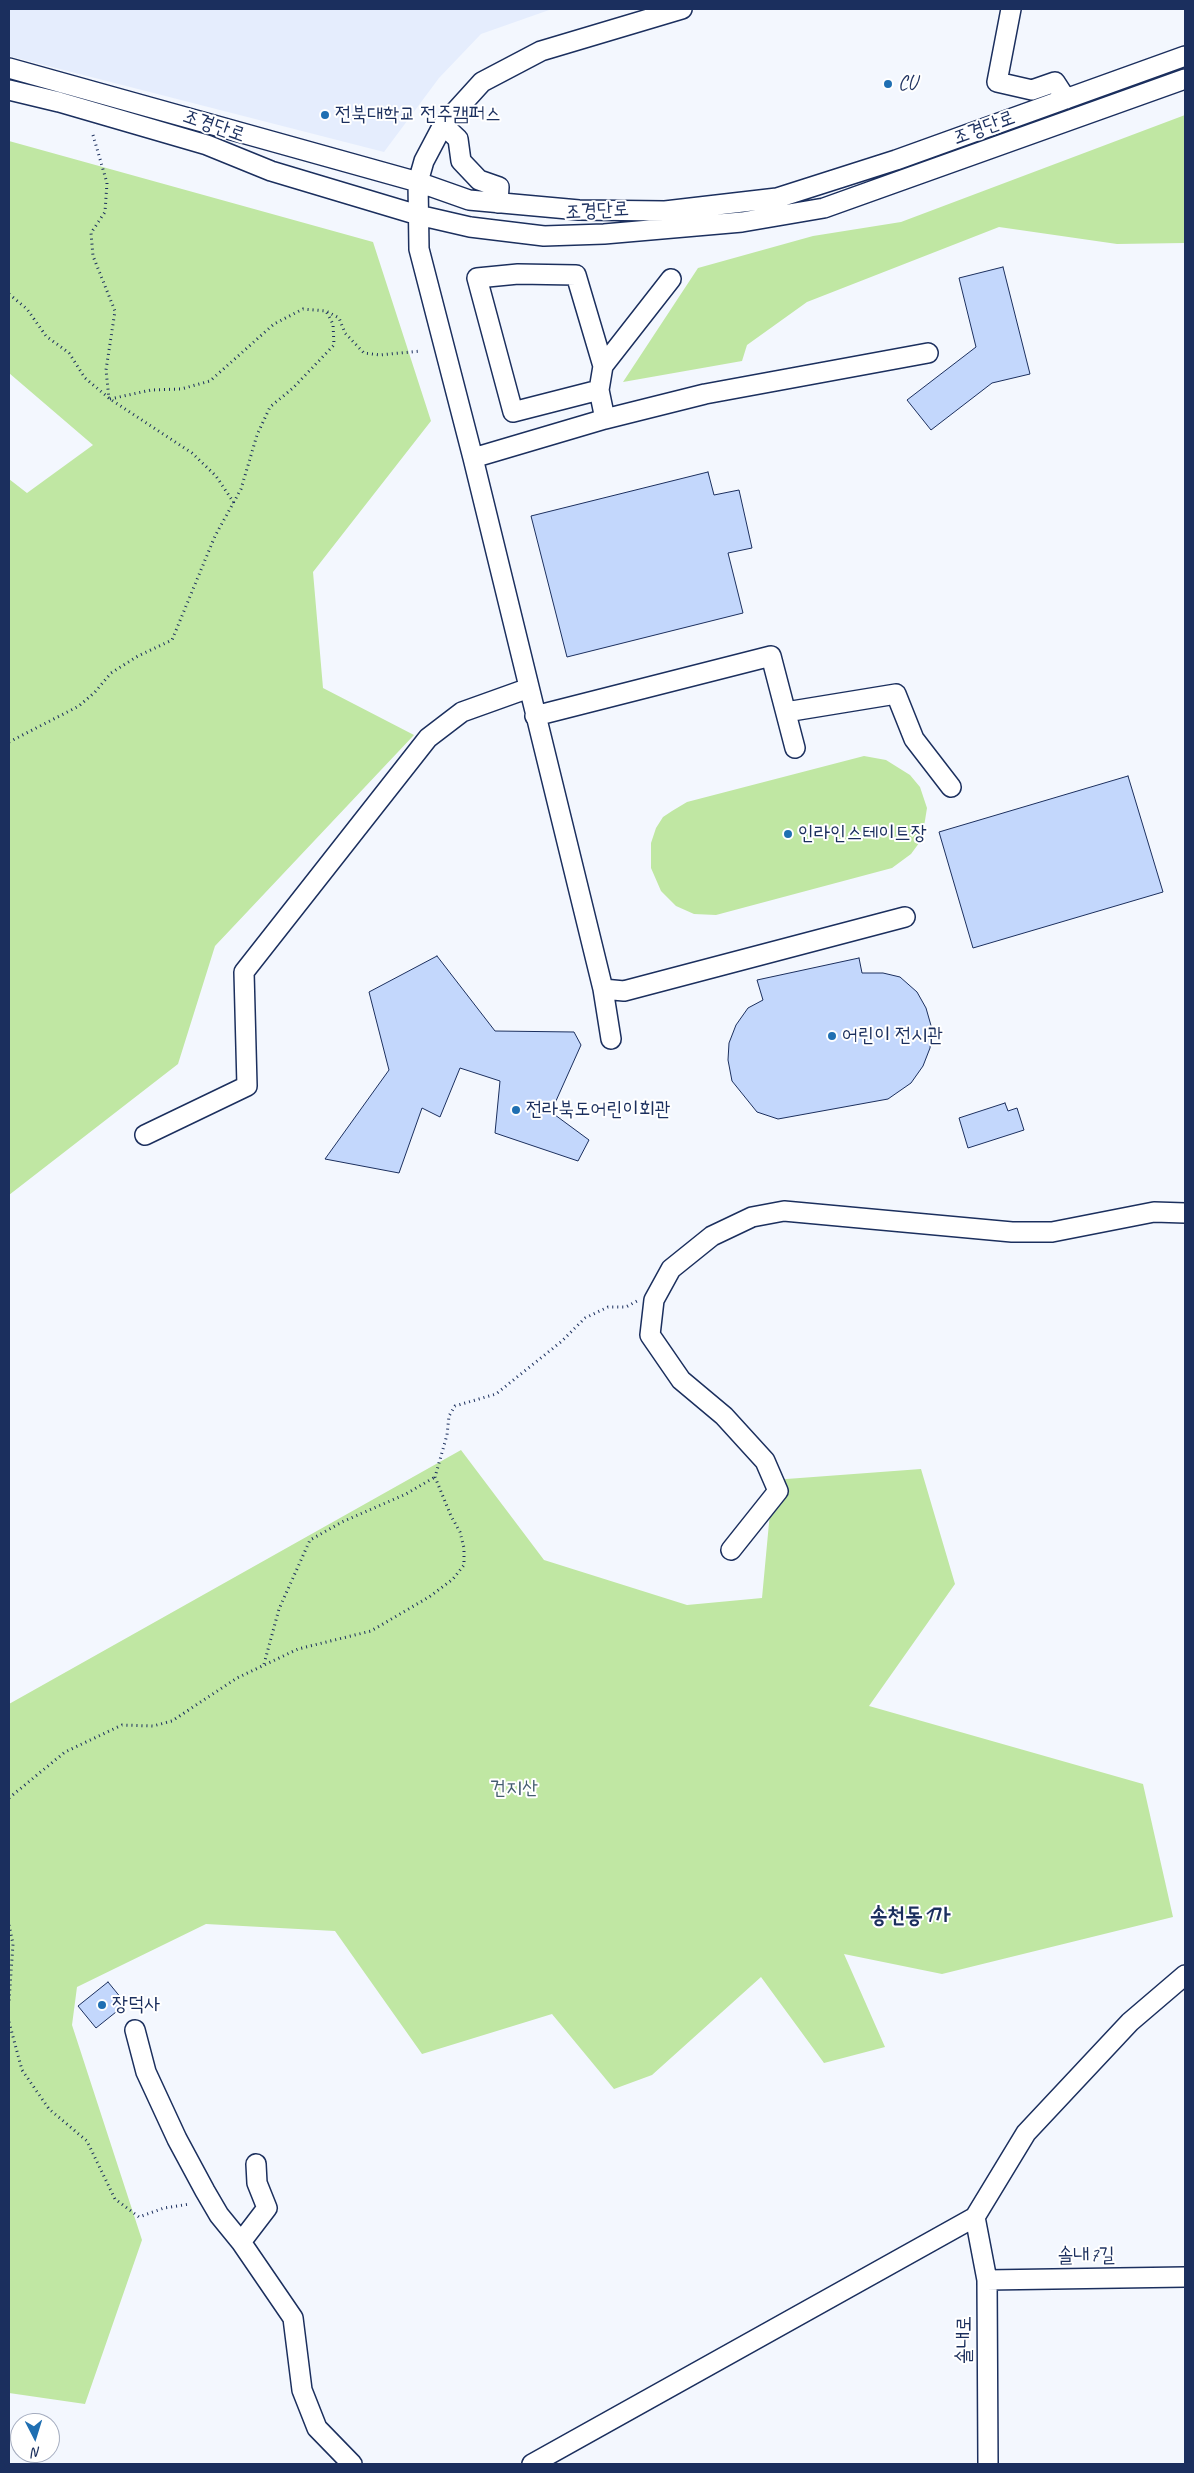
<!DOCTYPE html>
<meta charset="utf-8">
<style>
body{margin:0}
#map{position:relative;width:1194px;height:2473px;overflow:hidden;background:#f3f7fe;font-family:Caveat,sans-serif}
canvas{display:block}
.frame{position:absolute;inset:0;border:10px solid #1b2f5e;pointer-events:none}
.north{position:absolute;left:10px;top:2413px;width:50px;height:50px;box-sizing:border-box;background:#fff;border:1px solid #a4acbf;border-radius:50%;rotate:175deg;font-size:14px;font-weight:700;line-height:20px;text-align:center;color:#1b2f5e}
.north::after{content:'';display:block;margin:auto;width:18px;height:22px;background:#1f6fb2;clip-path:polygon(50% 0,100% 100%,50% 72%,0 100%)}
</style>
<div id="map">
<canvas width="1194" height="2473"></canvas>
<div class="frame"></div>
<div class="north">N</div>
</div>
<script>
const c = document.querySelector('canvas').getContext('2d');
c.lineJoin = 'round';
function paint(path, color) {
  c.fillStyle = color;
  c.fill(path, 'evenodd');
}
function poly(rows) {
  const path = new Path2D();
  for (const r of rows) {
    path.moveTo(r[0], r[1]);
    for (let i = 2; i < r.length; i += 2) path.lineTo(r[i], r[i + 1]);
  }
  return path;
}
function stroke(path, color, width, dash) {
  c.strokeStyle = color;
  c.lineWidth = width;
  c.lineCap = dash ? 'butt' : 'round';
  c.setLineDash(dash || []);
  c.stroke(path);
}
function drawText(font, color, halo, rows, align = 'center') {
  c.font = font + ' Caveat,"Poor Story",sans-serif';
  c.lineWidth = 4;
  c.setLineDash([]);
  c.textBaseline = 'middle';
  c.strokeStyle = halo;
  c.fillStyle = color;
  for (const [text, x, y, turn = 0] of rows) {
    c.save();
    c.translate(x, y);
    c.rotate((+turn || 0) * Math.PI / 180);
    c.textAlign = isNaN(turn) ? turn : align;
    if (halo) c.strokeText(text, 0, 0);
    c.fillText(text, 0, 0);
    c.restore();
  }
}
paint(poly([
 [9,9,552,9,481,34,439,78,384,152,9,56]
]), '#e5edfd');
paint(poly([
 [1185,115,1185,243,1117,244,999,227,807,302,747,345,742,361,623,382,698,268,813,236,901,222],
 [9,141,373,242,431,421,313,572,323,688,414,735,215,946,178,1064,9,1195,9,479,27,493,93,445,9,373],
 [864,756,886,760,910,775,920,787,927,808,922,839,911,854,892,868,716,915,694,914,676,906,661,891,651,868,651,843,656,828,663,817,672,811,687,802],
 [461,1450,544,1560,687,1605,762,1598,773,1480,921,1469,955,1584,869,1706,1143,1784,1173,1917,942,1974,844,1954,885,2047,824,2063,761,1977,652,2075,614,2089,552,2014,422,2054,335,1931,206,1924,77,1987,72,2025,142,2240,85,2404,9,2393,9,1704]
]), '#c0e7a3');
const building = poly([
 [1003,267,1030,374,992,383,931,430,907,400,976,347,959,278,1003,267],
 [708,472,714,495,739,490,752,548,728,553,743,613,567,657,531,516,708,472],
 [1128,776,1163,892,973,948,939,832,1128,776],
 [437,956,495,1031,574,1032,581,1045,551,1112,589,1140,578,1161,495,1133,500,1081,460,1068,440,1117,422,1108,399,1173,325,1159,389,1070,369,992,437,956],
 [859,958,862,973,883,973,900,977,917,992,926,1008,932,1029,930,1048,923,1066,911,1083,888,1099,778,1119,757,1112,732,1081,728,1060,729,1043,736,1025,748,1008,763,1000,757,980,859,958],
 [1005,1103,1008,1111,1017,1108,1024,1130,968,1148,959,1118,1005,1103],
 [108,1982,126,2004,96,2028,78,2006,108,1982]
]);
paint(building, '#c3d7fc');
stroke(building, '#1b2f5e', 1);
const minor = poly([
 [1011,9,997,82,1032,90,1055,82,1066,99],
 [9,68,418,182,469,200,579,210,665,211,777,198,896,160,1185,56],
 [9,90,59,102,207,145,271,171,418,215,470,227,544,236,604,234,742,222,824,208,1185,79],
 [443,125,458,139,461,161,479,180,499,187,498,203],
 [603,366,671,279],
 [605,419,705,394,928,353],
 [473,458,605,419,599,390,603,366,576,275,518,274,477,278,513,412,599,390],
 [786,712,896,694,914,739,951,787],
 [535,716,771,656,795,748],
 [603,989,473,458,419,249,418,182,424,161,443,125,482,82,541,51,682,9],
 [611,1039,603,989,624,991,905,917],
 [145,1135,247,1086,244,972,428,738,462,712,529,688],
 [731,1550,778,1491,765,1461,724,1416,681,1380,650,1335,654,1300,671,1269,712,1236,752,1217,784,1211,1012,1232,1052,1232,1154,1212,1185,1213],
 [135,2030,146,2072,177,2139,205,2191,219,2215,241,2242,293,2318,302,2390,317,2428,352,2464],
 [975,2217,987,2280,988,2464],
 [241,2242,267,2208,257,2183,256,2164],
 [987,2280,1185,2277],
 [532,2464,975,2217,1026,2133,1130,2022,1185,1975]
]);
stroke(minor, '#1b2f5e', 22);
stroke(poly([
 [93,135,107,183,105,212,91,233,93,256,115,311,106,370,109,399],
 [9,294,27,309,46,336,69,353,85,378,110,399,192,453,216,476,234,503],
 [110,399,151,390,181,389,210,381,274,324,303,309,326,311,339,318,345,333,364,353,380,355,421,351],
 [9,742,79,706,95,692,111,673,138,656,172,640,215,536,241,489,257,435,270,407,293,388,334,345,333,324,326,311],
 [264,1664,279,1609,310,1540,342,1522,406,1494,435,1477],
 [9,1798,65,1752,122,1725,153,1726,172,1721,237,1678,298,1649,371,1631,429,1597,453,1579,464,1565,464,1548,460,1532,451,1516,435,1477,447,1435,449,1416,455,1406,496,1394,562,1341,585,1318,608,1307,626,1307,637,1301],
 [9,1925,13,1944,9,2002],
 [9,2022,22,2070,49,2109,87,2141,115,2199,139,2217,164,2208,190,2204]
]), '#1b2f5e', 3, [1, 4]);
stroke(minor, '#fff', 19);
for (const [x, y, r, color] of [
 [888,84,5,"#1f6fb2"],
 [325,115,5,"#1f6fb2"],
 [788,834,5,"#1f6fb2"],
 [832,1036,5,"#1f6fb2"],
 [516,1110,5,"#1f6fb2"],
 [102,2005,5,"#1f6fb2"]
]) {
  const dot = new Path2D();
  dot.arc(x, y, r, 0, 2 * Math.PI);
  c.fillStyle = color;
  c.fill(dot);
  stroke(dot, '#fff', 2);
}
drawText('20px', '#1b2f5e', '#fff', [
 ["CU",898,84],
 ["전북대학교 전주캠퍼스",335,115],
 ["인라인스테이트장",798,834],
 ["어린이 전시관",842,1036],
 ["전라북도어린이회관",526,1110],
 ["장덕사",112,2005]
], 'left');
drawText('20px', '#1b2f5e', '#fff', [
 ["조경단로",214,126,19],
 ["조경단로",984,128,-20],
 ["조경단로",597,211,-3],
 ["솔내7길",1086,2256,-1],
 ["솔내로",965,2340,-90]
]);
drawText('20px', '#445d6f', '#fff', [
 ["건지산",514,1789]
]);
drawText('bold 22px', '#1b2f5e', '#fff', [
 ["송천동1가",910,1916]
]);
</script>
